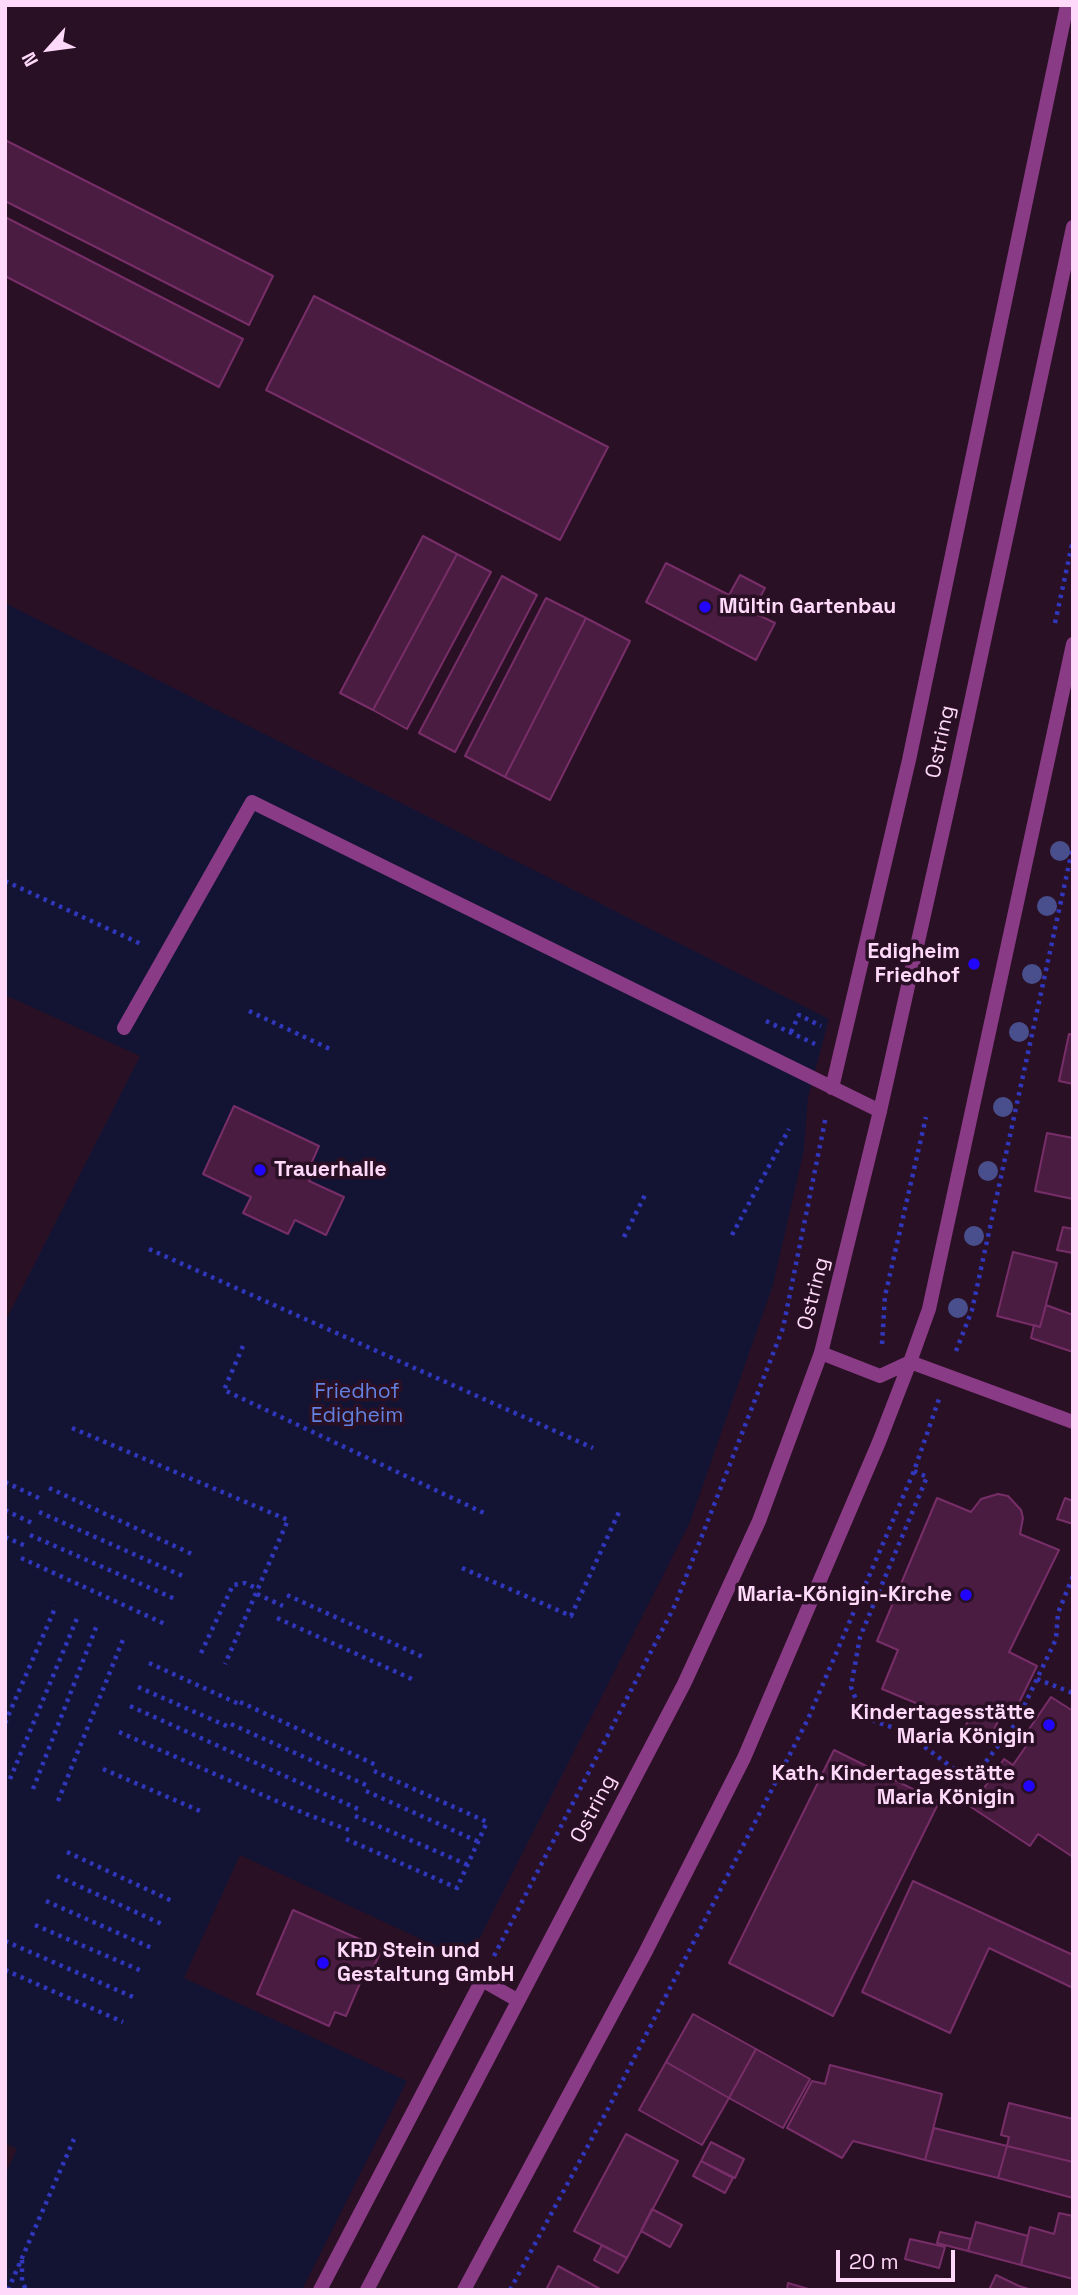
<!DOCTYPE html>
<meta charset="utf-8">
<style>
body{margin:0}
#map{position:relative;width:1078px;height:2295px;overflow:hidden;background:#2a1025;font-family:"Space Grotesk",sans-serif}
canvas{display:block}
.frame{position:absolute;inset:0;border:7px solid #ffd9fa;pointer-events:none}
.north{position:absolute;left:14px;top:14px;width:70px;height:70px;-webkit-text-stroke:5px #2a1025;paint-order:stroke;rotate:242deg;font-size:19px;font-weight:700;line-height:28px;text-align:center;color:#ffd9fa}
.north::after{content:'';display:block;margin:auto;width:24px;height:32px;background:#ffd9fa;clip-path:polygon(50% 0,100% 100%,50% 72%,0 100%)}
.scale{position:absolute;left:836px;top:2250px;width:119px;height:32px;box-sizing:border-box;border:4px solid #ffd9fa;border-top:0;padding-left:9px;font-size:21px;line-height:24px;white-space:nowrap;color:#ffd9fa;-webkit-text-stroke:5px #2a1025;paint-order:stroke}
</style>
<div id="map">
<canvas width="1078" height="2295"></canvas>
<div class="frame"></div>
<div class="north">N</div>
<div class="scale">20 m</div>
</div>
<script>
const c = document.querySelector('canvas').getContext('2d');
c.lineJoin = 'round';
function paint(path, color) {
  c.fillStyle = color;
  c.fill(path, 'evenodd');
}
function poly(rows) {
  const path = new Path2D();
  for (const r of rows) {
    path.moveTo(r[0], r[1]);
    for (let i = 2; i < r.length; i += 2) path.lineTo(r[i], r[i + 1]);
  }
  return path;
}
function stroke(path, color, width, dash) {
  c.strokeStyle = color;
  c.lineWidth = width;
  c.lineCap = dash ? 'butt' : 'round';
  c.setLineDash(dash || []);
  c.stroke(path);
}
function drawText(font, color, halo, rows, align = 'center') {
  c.font = font + ' "Space Grotesk",sans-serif';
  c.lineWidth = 7;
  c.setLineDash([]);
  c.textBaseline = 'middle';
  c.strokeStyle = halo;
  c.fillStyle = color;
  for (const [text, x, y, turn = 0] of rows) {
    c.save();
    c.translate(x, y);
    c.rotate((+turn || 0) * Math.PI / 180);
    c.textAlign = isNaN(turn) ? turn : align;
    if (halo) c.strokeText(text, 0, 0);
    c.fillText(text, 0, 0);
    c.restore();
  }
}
paint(poly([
 [5,603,829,1019,808,1097,804,1150,773,1285,690,1522,468,1961,240,1855,184,1978,407,2081,302,2290,5,2290,5,2175,17,2149,5,2143,5,1322,140,1056,5,995]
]), '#131434');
const building = poly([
 [5,140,273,276,249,325,5,201,5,140],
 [5,217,243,339,219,387,5,276,5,217],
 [314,296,608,447,560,540,266,390,314,296],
 [423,536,457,554,373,710,340,693,423,536],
 [457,554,491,572,407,729,373,710,457,554],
 [666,563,729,595,740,575,765,588,752,612,775,623,756,660,646,602,666,563],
 [502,576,537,595,455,752,419,733,502,576],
 [546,598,586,618,505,777,465,756,546,598],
 [586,618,630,641,550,800,505,777,586,618],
 [1069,1034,1073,1035,1073,1084,1059,1081,1069,1034],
 [234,1106,319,1146,311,1164,317,1166,309,1181,344,1197,326,1235,295,1220,288,1234,243,1213,251,1197,203,1174,234,1106],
 [1047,1133,1073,1138,1073,1199,1035,1191,1047,1133],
 [1063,1227,1073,1229,1073,1253,1057,1250,1063,1227],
 [1013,1252,1057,1263,1040,1327,997,1316,1013,1252],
 [1046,1305,1073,1315,1073,1352,1031,1338,1034,1325,1040,1327,1046,1305],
 [998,1494,1008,1496,1021,1510,1023,1518,1020,1534,1059,1550,1009,1652,1037,1666,1012,1717,1003,1712,987,1743,964,1730,968,1721,965,1714,940,1713,882,1689,898,1650,877,1641,937,1498,971,1512,981,1499,998,1494],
 [1065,1498,1073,1501,1073,1524,1057,1519,1065,1498],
 [1051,1697,1073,1711,1073,1857,1038,1834,1030,1846,971,1807,1004,1759,1013,1765,1029,1742,1023,1738,1051,1697],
 [834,1750,939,1802,833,2016,729,1963,834,1750],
 [913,1881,1073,1955,1073,1988,989,1948,950,2033,862,1992,913,1881],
 [293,1910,382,1949,368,1979,363,1976,346,2016,335,2012,329,2026,257,1994,293,1910],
 [693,2014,756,2049,729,2098,666,2062,693,2014],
 [756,2049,810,2079,783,2128,729,2098,756,2049],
 [666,2062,729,2098,702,2145,639,2110,666,2062],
 [830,2065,942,2094,925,2160,853,2141,842,2158,787,2128,812,2081,825,2084,830,2065],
 [1009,2103,1073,2119,1073,2162,1007,2146,1009,2137,1001,2135,1009,2103],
 [934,2128,1007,2146,998,2178,925,2160,934,2128],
 [626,2134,678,2161,627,2258,574,2231,626,2134],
 [711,2142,744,2159,735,2178,701,2161,711,2142],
 [1007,2146,1073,2162,1073,2198,998,2178,1007,2146],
 [701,2161,733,2178,725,2193,693,2176,701,2161],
 [652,2209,682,2225,670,2247,641,2231,652,2209],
 [1059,2213,1073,2216,1073,2279,1021,2265,1030,2227,1054,2234,1059,2213],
 [976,2222,1028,2236,1021,2265,968,2251,976,2222],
 [940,2232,971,2239,968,2251,937,2243,940,2232],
 [910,2239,945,2247,939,2268,905,2259,910,2239],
 [602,2245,627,2258,618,2273,594,2260,602,2245],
 [558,2266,602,2290,546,2290,558,2266],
 [996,2275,1019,2286,1032,2290,989,2290,996,2275],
 [788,2283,812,2290,787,2290,788,2283]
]);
paint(building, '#4b1c41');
stroke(building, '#772e68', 2);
stroke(poly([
 [1055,623,1073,540],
 [5,881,141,944],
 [249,1011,332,1050],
 [766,1021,815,1044],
 [791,1032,799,1015,821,1026],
 [732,1235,789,1129],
 [624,1237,645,1195],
 [149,1249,593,1448],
 [882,1344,885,1296,926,1117],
 [243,1346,224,1390,486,1514],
 [956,1351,972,1310,1073,846],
 [72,1428,288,1520,225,1664],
 [914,1471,927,1477,860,1637,851,1687,863,1717,905,1732,962,1775,977,1773,1016,1723,1056,1639,1058,1613,1073,1576],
 [5,1482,43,1500],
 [49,1488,194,1555],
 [5,1510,34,1524],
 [39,1512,185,1577],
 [30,1535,175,1599],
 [5,1537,26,1546],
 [21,1558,165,1624],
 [462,1568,571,1616,619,1512],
 [257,1594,283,1606],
 [287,1595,423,1657],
 [277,1618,414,1680],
 [201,1653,233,1585,245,1583,258,1589],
 [149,1663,239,1704],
 [1037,1679,1073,1693],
 [138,1687,229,1727],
 [240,1702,376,1765],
 [130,1706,358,1809],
 [5,1723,56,1606],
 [231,1724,368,1786],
 [119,1732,306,1814,349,1830],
 [103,1769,200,1811],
 [10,1779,78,1616],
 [33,1789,97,1625],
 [366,1791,479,1842],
 [58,1801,124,1637],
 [355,1816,468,1865],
 [346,1839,457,1888,487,1822,374,1771],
 [67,1852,174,1902],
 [57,1876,164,1925],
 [46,1901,154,1949],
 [35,1925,144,1972],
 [5,1941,133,1997],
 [494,1956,675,1605,783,1328,826,1116],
 [5,1970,123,2022],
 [22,2260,22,2281,26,2290],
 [8,2290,74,2139],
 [510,2290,610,2105,808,1719,914,1471,939,1399]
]), '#3037bc', 4.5, [3.5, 5]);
stroke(poly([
 [124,1028,252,802,880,1111],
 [832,1088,909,760,1067,5],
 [320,2290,482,1980,517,2000]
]), '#893b85', 14);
stroke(poly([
 [821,1353,880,1376,910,1362,1073,1422],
 [464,2290,645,1953,744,1758,879,1442,910,1362,929,1309,1073,644]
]), '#893b85', 14);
stroke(poly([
 [367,2290,684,1684,759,1521,821,1353,880,1111,954,781,1073,227]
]), '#893b85', 14);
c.fillStyle = '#494f8c';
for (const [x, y] of [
 [1060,851],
 [1047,906],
 [1032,974],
 [1019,1032],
 [1003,1107],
 [988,1171],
 [974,1236],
 [958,1308]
]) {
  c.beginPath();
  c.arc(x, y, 10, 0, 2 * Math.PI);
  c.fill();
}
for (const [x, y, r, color] of [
 [705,607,7,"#2105ff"],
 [974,964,7,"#2105ff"],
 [260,1170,7,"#2105ff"],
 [966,1595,7,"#2105ff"],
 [1049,1725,7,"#2105ff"],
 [1029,1786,7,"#2105ff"],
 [323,1963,7,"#2105ff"]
]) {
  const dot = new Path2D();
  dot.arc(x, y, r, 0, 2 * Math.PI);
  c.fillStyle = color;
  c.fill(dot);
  stroke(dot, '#2a1025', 2.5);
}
drawText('bold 21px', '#ffd9fa', '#2a1025', [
 ["Mültin Gartenbau",719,607,"left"],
 ["Edigheim",960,952],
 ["Friedhof",960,976],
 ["Trauerhalle",274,1170,"left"],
 ["Maria-Königin-Kirche",952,1595],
 ["Kindertagesstätte",1035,1713],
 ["Maria Königin",1035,1737],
 ["Kath. Kindertagesstätte",1015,1774],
 ["Maria Königin",1015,1798],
 ["KRD Stein und",337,1951,"left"],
 ["Gestaltung GmbH",337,1975,"left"]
], 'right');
drawText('21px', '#ffd9fa', '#2a1025', [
 ["Ostring",941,742,-78],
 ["Ostring",814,1294,-76],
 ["Ostring",594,1809,-62]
]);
drawText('21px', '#6382e1', '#2a1025', [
 ["Friedhof",357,1392],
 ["Edigheim",357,1416]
]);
</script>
